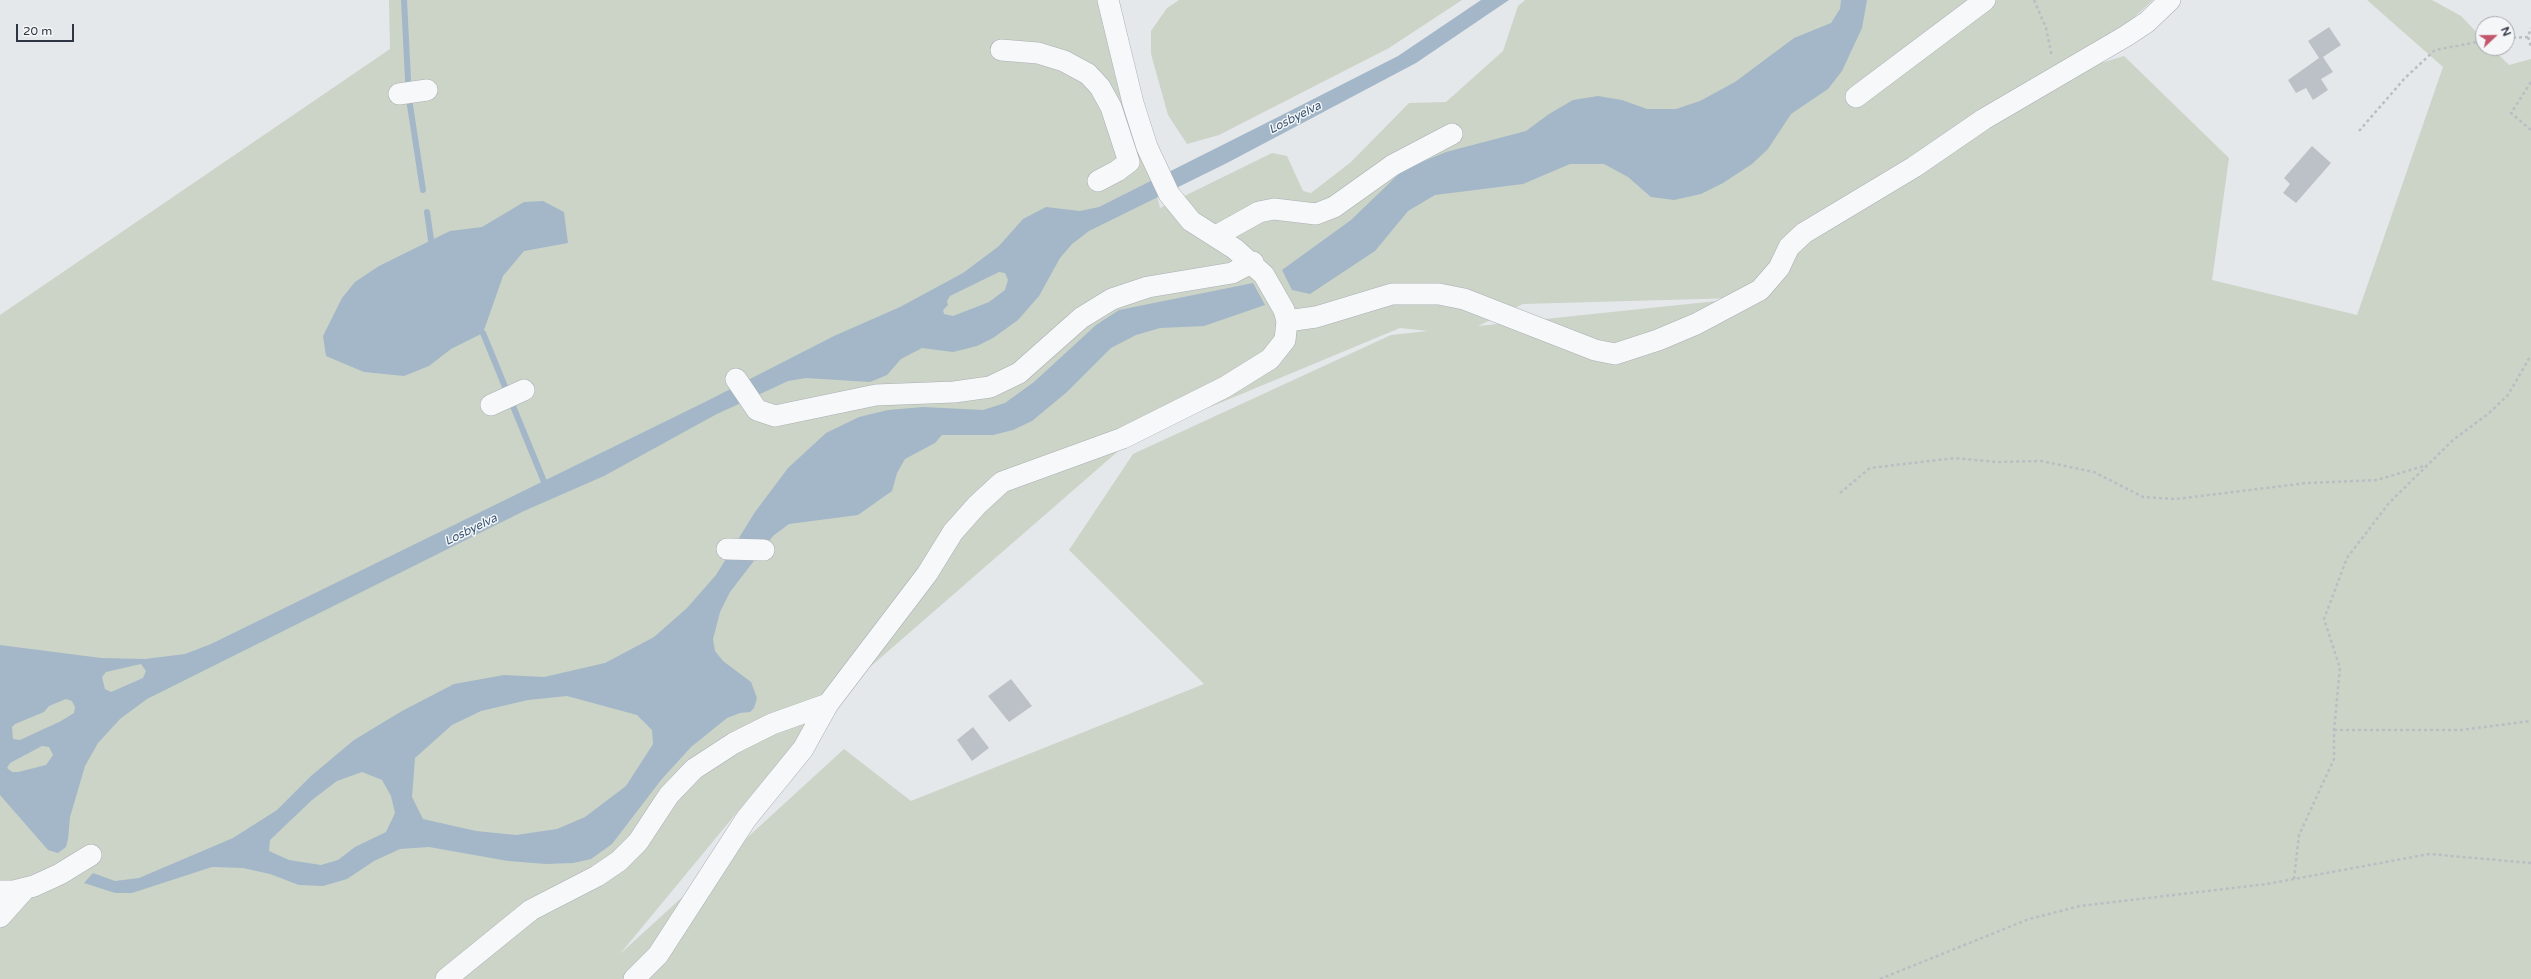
<!DOCTYPE html>
<style>
body{margin:0}
#map{position:relative;width:2531px;height:979px;overflow:hidden;background:#e5e8eb;font-family:"Varela Round",sans-serif}
canvas{display:block}
.north{position:absolute;left:2475px;top:16px;width:40px;height:40px;box-sizing:border-box;background:#f4f6f8;border:1px solid #a4a9af;border-radius:50%;rotate:68deg;font-size:11px;font-weight:700;line-height:16px;text-align:center;color:#2d3642}
.north::after{content:'';display:block;margin:auto;width:14px;height:18px;background:#c4566c;clip-path:polygon(50% 0,100% 100%,50% 72%,0 100%)}
.scale{position:absolute;left:16px;top:24px;width:58px;height:18px;box-sizing:border-box;border:2px solid #2d3642;border-top:0;padding-left:5px;font-size:12px;line-height:14px;white-space:nowrap;color:#2d3642;-webkit-text-stroke:3px #f4f6f8;paint-order:stroke}
</style>
<div id="map">
<canvas width="2531" height="979"></canvas>
<div class="north">N</div>
<div class="scale">20 m</div>
</div>
<script>
const c = document.querySelector('canvas').getContext('2d');
c.lineJoin = 'round';
function paint(path, color) {
  c.fillStyle = color;
  c.fill(path, 'evenodd');
}
function poly(rows) {
  const path = new Path2D();
  for (const r of rows) {
    path.moveTo(r[0], r[1]);
    for (let i = 2; i < r.length; i += 2) path.lineTo(r[i], r[i + 1]);
  }
  return path;
}
function stroke(path, color, width, dash) {
  c.strokeStyle = color;
  c.lineWidth = width;
  c.lineCap = dash ? 'butt' : 'round';
  c.setLineDash(dash || []);
  c.stroke(path);
}
function drawText(font, color, halo, rows, align = 'center') {
  c.font = font + ' "Varela Round",sans-serif';
  c.lineWidth = 3;
  c.setLineDash([]);
  c.textBaseline = 'middle';
  c.strokeStyle = halo;
  c.fillStyle = color;
  for (const [text, x, y, turn = 0] of rows) {
    c.save();
    c.translate(x, y);
    c.rotate((+turn || 0) * Math.PI / 180);
    c.textAlign = isNaN(turn) ? turn : align;
    if (halo) c.strokeText(text, 0, 0);
    c.fillText(text, 0, 0);
    c.restore();
  }
}
paint(poly([
 [389,0,1112,0,1160,208,1272,153,1287,156,1303,191,1311,193,1351,162,1409,103,1446,102,1503,51,1518,6,1525,0,2153,0,2075,71,2124,56,2229,158,2212,280,2357,315,2443,67,2367,0,2432,0,2461,16,2483,39,2483,48,2492,48,2509,65,2531,59,2531,979,0,979,0,315,390,49],
 [1736,298,1736,299,1478,326,1523,304],
 [1400,328,1428,331,1391,335,1133,454,1069,550,1204,684,911,801,844,749,620,954,824,707,1131,440],
 [1179,0,1462,0,1389,48,1219,135,1187,144,1168,115,1151,54,1151,31,1167,8]
]), '#cbd4c7');
paint(poly([
 [1481,0,1509,0,1416,63,1227,163,1089,231,1072,244,1060,258,1039,296,1018,320,993,338,977,346,953,352,922,348,901,359,887,375,870,382,806,378,788,381,715,415,604,476,524,511,147,699,120,719,98,743,85,766,70,817,68,839,66,847,58,853,48,850,0,795,0,645,101,658,145,659,185,654,211,644,707,401,834,336,900,307,963,273,999,246,1023,219,1046,207,1080,211,1099,207,1282,115,1398,56],
 [999,272,1005,273,1008,280,1005,290,989,302,953,316,944,314,943,310,948,305,947,301,950,296],
 [141,664,146,671,143,678,111,692,105,689,102,677,106,672],
 [66,699,72,701,75,707,74,713,61,721,20,740,13,739,12,727,15,724,44,712,49,706],
 [42,746,49,747,53,755,46,765,18,772,12,772,7,768,10,763],
 [1841,0,1867,0,1862,28,1842,71,1828,89,1791,114,1768,149,1752,164,1723,183,1701,194,1674,200,1651,197,1628,177,1604,164,1570,164,1523,184,1435,195,1408,211,1375,251,1310,294,1292,290,1282,270,1351,220,1403,170,1446,152,1526,131,1549,114,1573,100,1598,96,1622,100,1647,109,1676,109,1700,101,1735,82,1794,38,1831,23,1840,9],
 [543,201,564,212,568,243,524,251,503,276,483,333,451,349,429,366,404,376,364,372,326,356,323,336,342,298,355,282,379,266,450,231,482,227,524,202],
 [1253,283,1265,305,1204,326,1160,328,1136,335,1111,348,1067,392,1032,421,1013,430,993,435,942,435,935,443,905,459,897,473,892,491,858,515,789,524,773,536,730,592,720,612,713,639,715,651,723,661,751,682,757,698,754,708,750,712,740,713,727,718,691,747,661,780,612,844,591,859,573,863,546,864,508,861,429,847,400,849,374,861,347,879,323,886,299,885,270,874,243,868,212,867,132,893,115,893,84,883,93,873,115,881,139,878,233,838,277,810,311,776,354,740,402,711,454,684,504,675,544,677,605,663,654,637,687,608,716,575,755,512,788,468,826,433,859,417,888,410,923,407,983,410,1005,403,1034,382,1096,325,1119,310],
 [567,696,637,715,652,730,653,744,626,786,585,817,557,829,516,835,476,831,423,819,412,797,415,758,452,725,481,711,528,700],
 [362,772,382,780,391,796,395,813,386,832,355,847,338,860,321,865,289,860,269,851,270,840,312,800,337,781]
]), '#a3b7c8');
stroke(poly([
 [404,0,409,99,423,190],
 [427,212,431,240],
 [483,333,547,489]
]), '#a3b7c8', 6);
paint(poly([
 [2329,27,2341,45,2323,57,2333,72,2321,79,2328,90,2313,100,2306,88,2296,93,2288,80,2319,58,2308,41],
 [2312,146,2331,163,2296,203,2283,193,2290,184,2284,178],
 [1011,679,1032,706,1009,722,988,696],
 [973,727,989,748,972,761,957,740]
]), '#bcc1c8');
const minor = poly([
 [1001,50,1038,53,1064,61,1088,74,1100,87,1111,107,1129,162,1117,171,1098,181],
 [399,94,427,90],
 [1856,97,1985,0],
 [1216,236,1259,212,1274,209,1316,214,1334,207,1393,165,1452,134],
 [1287,321,1316,317,1392,294,1439,294,1464,299,1595,350,1615,354,1658,340,1696,324,1760,290,1779,268,1789,247,1804,233,1914,167,1984,119,2126,36,2147,22,2170,0],
 [736,379,757,410,775,416,876,395,954,392,990,387,1019,373,1081,318,1112,299,1148,287,1232,273,1253,262],
 [491,405,524,390],
 [727,549,764,550],
 [0,891,14,891,34,886,60,874,91,855],
 [0,917,25,889],
 [446,979,531,910,597,876,619,861,638,842,669,795,694,769,734,743,772,724,828,704],
 [634,979,658,955,746,819,803,749,828,704,927,574,953,532,977,505,1002,482,1123,438,1225,387,1270,359,1285,340,1287,321,1284,310,1264,275,1235,249,1191,221,1169,194,1147,147,1133,103,1108,0]
]);
stroke(minor, '#aaafb5', 22);
stroke(poly([
 [2034,0,2046,28,2052,57],
 [2528,37,2531,47],
 [2507,38,2528,37,2531,28],
 [2531,82,2511,113,2531,130],
 [2359,131,2405,78,2435,50,2483,41],
 [1840,493,1870,468,1955,458,1996,462,2041,461,2094,472,2143,497,2176,499,2307,483,2377,480,2427,465],
 [2334,730,2461,730,2531,721],
 [2294,879,2299,835,2334,759,2334,730,2340,668,2324,619,2347,558,2389,503,2453,440,2488,414,2508,395,2531,355],
 [1880,979,2029,919,2080,906,2267,884,2429,854,2531,863]
]), '#babec3', 2.5, [3, 3]);
stroke(minor, '#f7f8fa', 21);
drawText('italic 12px', '#3b5773', '#f4f6f8', [
 ["Losbyelva",1295,118,-27],
 ["Losbyelva",471,530,-26]
]);
</script>
